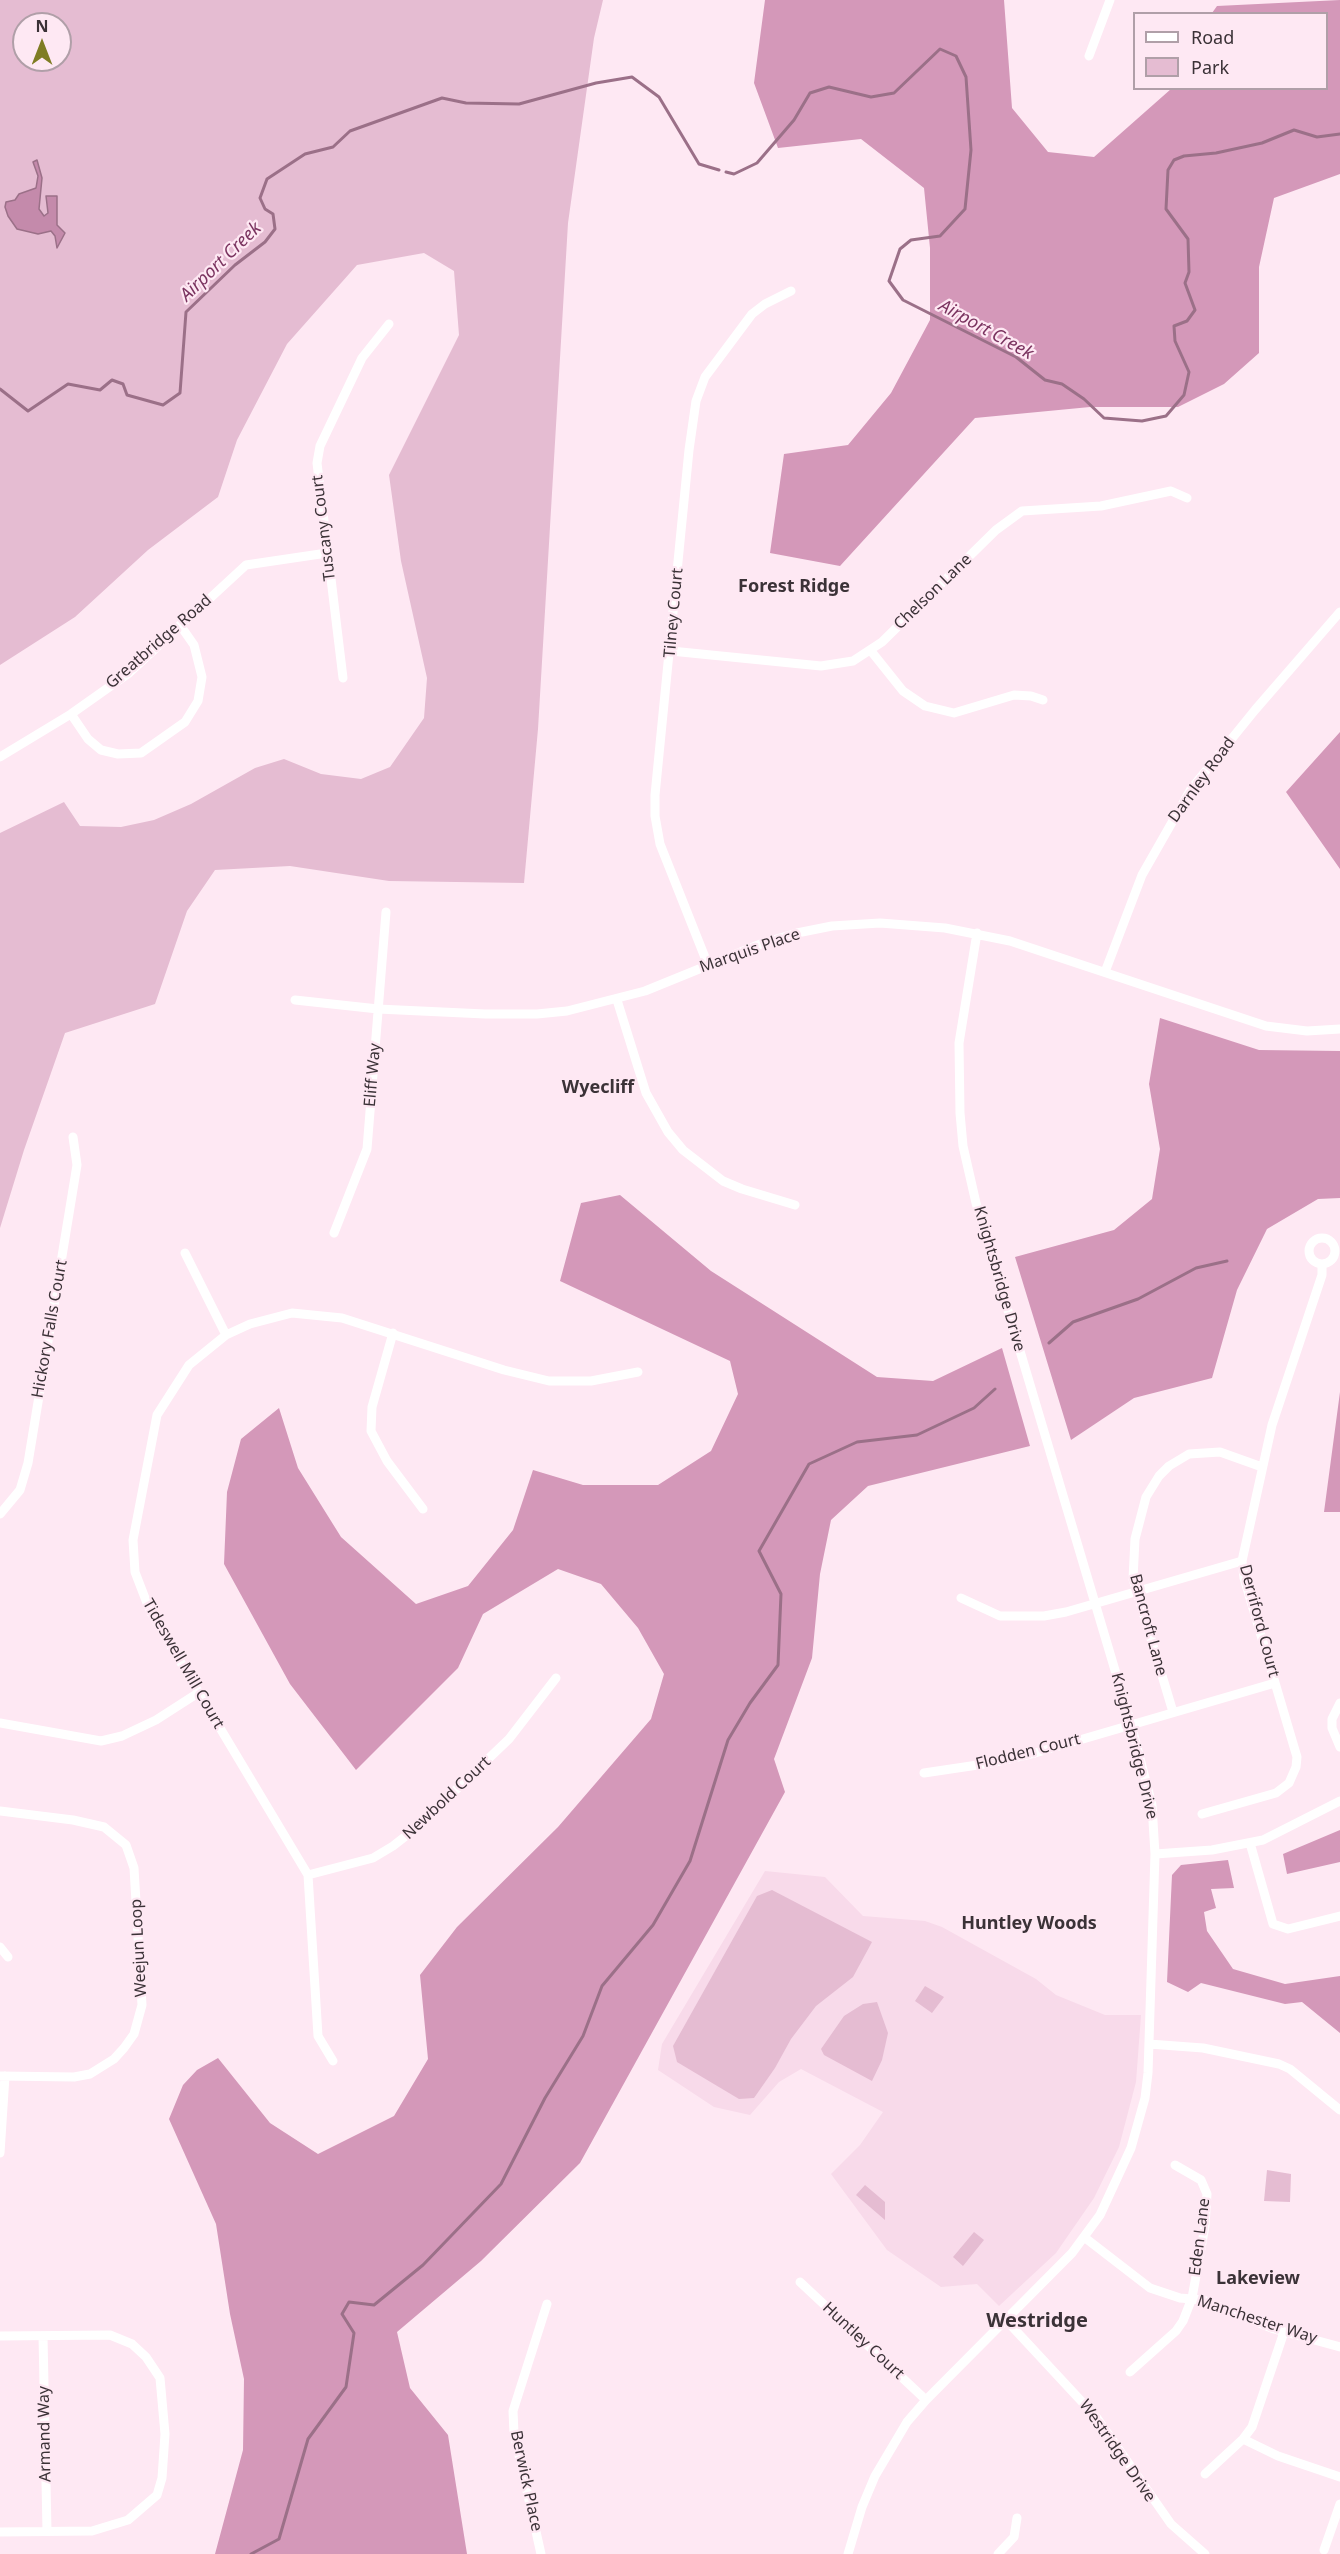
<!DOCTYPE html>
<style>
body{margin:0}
#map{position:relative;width:1340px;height:2554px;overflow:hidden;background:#fee8f3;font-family:"Noto Sans",sans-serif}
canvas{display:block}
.legend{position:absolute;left:1133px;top:12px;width:195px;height:78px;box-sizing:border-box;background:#fee8f3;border:2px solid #b09fa8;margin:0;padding:8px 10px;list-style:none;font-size:18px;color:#3b3237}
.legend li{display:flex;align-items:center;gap:12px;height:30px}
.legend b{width:30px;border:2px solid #b09fa8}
.north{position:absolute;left:12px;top:12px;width:60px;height:60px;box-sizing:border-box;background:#fee8f3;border:2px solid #b09fa8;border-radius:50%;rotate:0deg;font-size:16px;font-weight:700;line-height:24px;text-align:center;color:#3b3237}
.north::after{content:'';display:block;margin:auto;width:21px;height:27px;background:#7f7c23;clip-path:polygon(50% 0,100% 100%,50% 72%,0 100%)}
</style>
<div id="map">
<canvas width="1340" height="2554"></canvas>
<ul class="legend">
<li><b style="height:8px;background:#fff"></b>Road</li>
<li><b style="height:16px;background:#e5bcd2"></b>Park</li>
</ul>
<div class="north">N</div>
</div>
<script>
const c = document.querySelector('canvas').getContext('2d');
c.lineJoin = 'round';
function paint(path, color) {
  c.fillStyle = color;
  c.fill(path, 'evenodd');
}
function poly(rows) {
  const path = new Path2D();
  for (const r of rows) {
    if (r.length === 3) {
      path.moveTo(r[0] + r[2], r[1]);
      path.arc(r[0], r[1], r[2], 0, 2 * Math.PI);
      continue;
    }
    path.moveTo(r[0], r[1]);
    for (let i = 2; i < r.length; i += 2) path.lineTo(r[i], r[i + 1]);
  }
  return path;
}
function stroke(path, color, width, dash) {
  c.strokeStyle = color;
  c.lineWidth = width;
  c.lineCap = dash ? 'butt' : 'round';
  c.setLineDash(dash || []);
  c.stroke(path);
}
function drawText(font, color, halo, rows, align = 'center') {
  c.font = font + ' "Noto Sans",sans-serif';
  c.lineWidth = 4.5;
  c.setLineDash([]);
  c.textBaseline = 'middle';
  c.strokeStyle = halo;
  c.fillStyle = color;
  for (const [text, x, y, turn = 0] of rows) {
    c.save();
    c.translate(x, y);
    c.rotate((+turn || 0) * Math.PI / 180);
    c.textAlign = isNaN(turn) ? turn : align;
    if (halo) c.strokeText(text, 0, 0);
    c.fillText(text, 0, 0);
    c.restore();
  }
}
paint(poly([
 [765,1871,825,1877,863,1916,925,1921,942,1927,1036,1979,1056,1995,1105,2015,1141,2015,1136,2082,1119,2147,1094,2198,1056,2253,999,2306,977,2284,941,2287,887,2250,831,2174,860,2145,883,2112,801,2069,779,2082,750,2115,714,2107,658,2070,662,2044]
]), '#f8daea');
paint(poly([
 [0,0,603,0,594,38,568,223,538,729,524,883,389,881,290,866,215,870,187,911,155,1004,65,1033,24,1150,0,1228,0,833,64,802,80,826,121,827,154,820,191,804,255,768,284,759,321,774,361,779,390,767,424,718,427,678,401,561,389,475,459,335,454,271,424,253,357,265,287,344,237,440,218,497,148,550,75,617,0,665],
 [24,24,60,24,60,60,24,60],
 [772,1890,872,1942,853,1977,816,2006,791,2039,775,2068,754,2098,739,2099,677,2062,673,2046,757,1896],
 [925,1986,944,1997,932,2013,915,2001],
 [877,2002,888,2033,882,2060,872,2081,824,2055,821,2049,844,2016,863,2004],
 [1267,2170,1291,2174,1290,2202,1264,2201],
 [865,2185,885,2202,885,2220,856,2195],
 [974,2232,984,2240,963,2266,953,2257]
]), '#e5bcd2');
paint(poly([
 [765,0,1004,0,1012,108,1048,152,1094,157,1171,89,1326,88,1326,14,1212,13,1217,6,1340,0,1340,174,1274,198,1259,267,1259,353,1224,384,1178,407,1090,407,975,418,840,566,770,553,784,454,848,445,891,393,930,320,930,248,924,188,861,139,778,148,754,83],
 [1340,732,1340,869,1286,792],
 [1160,1018,1259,1050,1340,1051,1340,1198,1318,1199,1267,1229,1237,1290,1212,1378,1134,1398,1071,1440,1015,1257,1114,1230,1152,1199,1160,1149,1149,1084],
 [620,1195,711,1271,877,1377,933,1381,1002,1348,1030,1446,868,1486,831,1520,820,1574,812,1658,774,1759,785,1792,580,2163,481,2261,397,2332,410,2388,448,2435,467,2554,215,2554,243,2450,244,2379,230,2314,216,2224,169,2119,183,2085,197,2070,218,2058,270,2123,318,2154,394,2116,428,2059,420,1975,457,1927,558,1827,651,1719,664,1674,638,1628,601,1584,558,1569,483,1614,458,1668,356,1770,290,1684,224,1564,227,1492,241,1439,279,1408,298,1468,341,1537,416,1604,468,1586,513,1530,533,1470,583,1485,658,1485,711,1451,738,1394,730,1361,560,1281,581,1203],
 [1340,1392,1340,1512,1324,1512],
 [1340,1830,1340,1862,1287,1874,1283,1854],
 [1228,1860,1234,1888,1211,1889,1216,1908,1204,1912,1207,1931,1233,1969,1285,1984,1340,1976,1340,2033,1302,2002,1285,2004,1201,1983,1188,1992,1167,1982,1172,1875,1181,1865]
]), '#d498b9');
const water = poly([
 [37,160,42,178,39,209,44,216,48,213,46,196,57,196,57,225,65,233,57,248,55,236,51,231,38,234,17,229,8,216,5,207,6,202,15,200,19,194,36,188,38,176,33,162,37,160]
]);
paint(water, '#c48aab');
stroke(water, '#9b7088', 1.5);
stroke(poly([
 [726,172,734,174,757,163,794,120,810,93,829,87,871,97,894,93,940,49,956,56,966,77,971,150,965,209,940,236,911,240,900,249,889,281,903,300,1016,357,1045,380,1062,384,1084,399,1104,418,1142,421,1166,416,1184,395,1189,372,1175,341,1174,326,1187,321,1195,310,1185,283,1189,272,1188,239,1166,209,1168,170,1174,160,1184,156,1216,153,1262,143,1294,130,1317,137,1340,134],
 [0,389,28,411,68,384,100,390,112,380,123,384,127,395,163,405,180,393,186,312,235,265,265,242,275,229,273,214,265,209,260,198,267,179,305,154,333,147,350,131,442,98,466,103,519,104,596,83,632,77,659,97,699,164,719,170],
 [1049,1343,1073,1322,1138,1299,1196,1268,1227,1261],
 [251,2554,279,2539,308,2439,346,2387,354,2333,342,2314,349,2302,374,2305,423,2265,501,2184,545,2098,583,2036,602,1986,653,1925,690,1861,728,1740,750,1703,778,1665,781,1594,759,1551,809,1464,857,1442,917,1435,974,1408,995,1389]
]), '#9b7088', 3);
stroke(poly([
 [1089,56,1110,0],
 [671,651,821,666,853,661,882,642,996,530,1022,511,1101,506,1171,491,1187,498],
 [871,651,903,691,925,706,954,713,1014,695,1031,696,1043,700],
 [343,678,317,463,320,446,362,358,389,324],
 [71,714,88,739,101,750,118,754,141,753,185,722,198,701,202,677,194,645,180,625],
 [0,757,71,714,129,673,246,565,327,553],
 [708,965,660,844,655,816,655,795,689,450,696,401,705,377,752,314,765,304,791,291],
 [1105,972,1142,875,1191,789,1255,710,1340,612],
 [295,1000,378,1009,485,1014,537,1014,567,1011,645,991,763,943,797,933,832,926,880,923,945,928,1010,941,1266,1026,1307,1031,1340,1029],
 [617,1000,646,1093,668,1132,683,1150,723,1181,742,1189,795,1205],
 [334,1233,367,1149,386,912],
 [1322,1251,13],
 [185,1253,226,1335],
 [393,1333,372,1407,371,1431,387,1461,423,1509],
 [0,1514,20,1490,28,1463,77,1165,73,1137],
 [961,1598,1000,1616,1044,1616,1066,1612,1242,1561],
 [1340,1703,1332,1719,1332,1728,1340,1747],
 [1173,1712,1133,1579,1135,1539,1146,1497,1159,1476,1169,1466,1189,1454,1220,1452,1262,1467],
 [0,1723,101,1741,122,1736,156,1720,198,1693],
 [924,1773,991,1763,1035,1753,1275,1683],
 [0,1811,73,1820,104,1827,126,1845,134,1868,142,2005,134,2034,124,2048,114,2059,90,2074,74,2077,0,2076],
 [1202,1814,1276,1793,1289,1783,1296,1767,1297,1757,1244,1578,1242,1561,1272,1425,1322,1275,1322,1264],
 [1250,1843,1273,1924,1288,1929,1340,1916],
 [1155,1854,1212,1850,1263,1840,1340,1801],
 [308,1875,373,1858,393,1846,416,1828,509,1739,556,1678],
 [0,1947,8,1957],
 [1149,2044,1203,2048,1279,2064,1290,2069,1340,2110],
 [333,2061,318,2036,308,1875,150,1611,135,1572,133,1540,157,1415,189,1365,226,1335,250,1324,292,1313,342,1318,504,1370,549,1381,591,1381,638,1372],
 [0,2153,5,2076],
 [1084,2237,1150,2288,1180,2298,1203,2300,1274,2329,1340,2347],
 [800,2282,926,2400],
 [1005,2319,1097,2418,1171,2524,1205,2554],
 [0,2336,110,2335,132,2344,146,2357,160,2378,165,2434,162,2478,157,2495,128,2520,92,2531,0,2532],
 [43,2336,47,2531],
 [1130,2372,1176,2331,1183,2321,1192,2298,1205,2226,1207,2194,1201,2180,1175,2165],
 [1243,2439,1278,2456,1340,2477],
 [1205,2474,1243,2439,1252,2427,1284,2332],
 [1324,2550,1340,2504],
 [541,2554,514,2433,513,2411,547,2304],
 [848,2554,862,2507,875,2476,907,2422,926,2400,1072,2253,1100,2215,1131,2148,1145,2098,1148,2073,1155,1854,1152,1805,1131,1724,976,1203,963,1146,960,1113,959,1043,977,933],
 [998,2554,1014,2537,1017,2518]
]), '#fff', 9);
drawText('16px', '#3b3237', '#fee8f3', [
 ["Tuscany Court",324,528,-97],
 ["Chelson Lane",933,592,-44],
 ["Tilney Court",674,613,-85],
 ["Greatbridge Road",159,642,-41],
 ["Darnley Road",1202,780,-54],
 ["Marquis Place",750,951,-19],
 ["Eliff Way",373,1075,-85],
 ["Knightsbridge Drive",999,1279,74],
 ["Hickory Falls Court",50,1329,-80],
 ["Derriford Court",1259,1621,75],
 ["Bancroft Lane",1148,1625,75],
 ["Tideswell Mill Court",183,1664,60],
 ["Knightsbridge Drive",1134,1746,76],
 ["Flodden Court",1028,1752,-14],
 ["Newbold Court",447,1798,-43],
 ["Weejun Loop",139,1948,-93],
 ["Eden Lane",1200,2237,-83],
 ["Manchester Way",1257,2320,18],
 ["Huntley Court",863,2341,43],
 ["Armand Way",45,2434,-91],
 ["Westridge Drive",1117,2451,55],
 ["Berwick Place",526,2481,78]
]);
drawText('italic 18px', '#7b3460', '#fee8f3', [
 ["Airport Creek",221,262,-44],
 ["Airport Creek",986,330,29]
]);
drawText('bold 18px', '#3b3237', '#fee8f3', [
 ["Forest Ridge",794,587],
 ["Wyecliff",598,1088],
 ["Huntley Woods",1029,1924],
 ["Lakeview",1258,2279]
]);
drawText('bold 20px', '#3b3237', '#fee8f3', [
 ["Westridge",1037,2321]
]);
</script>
